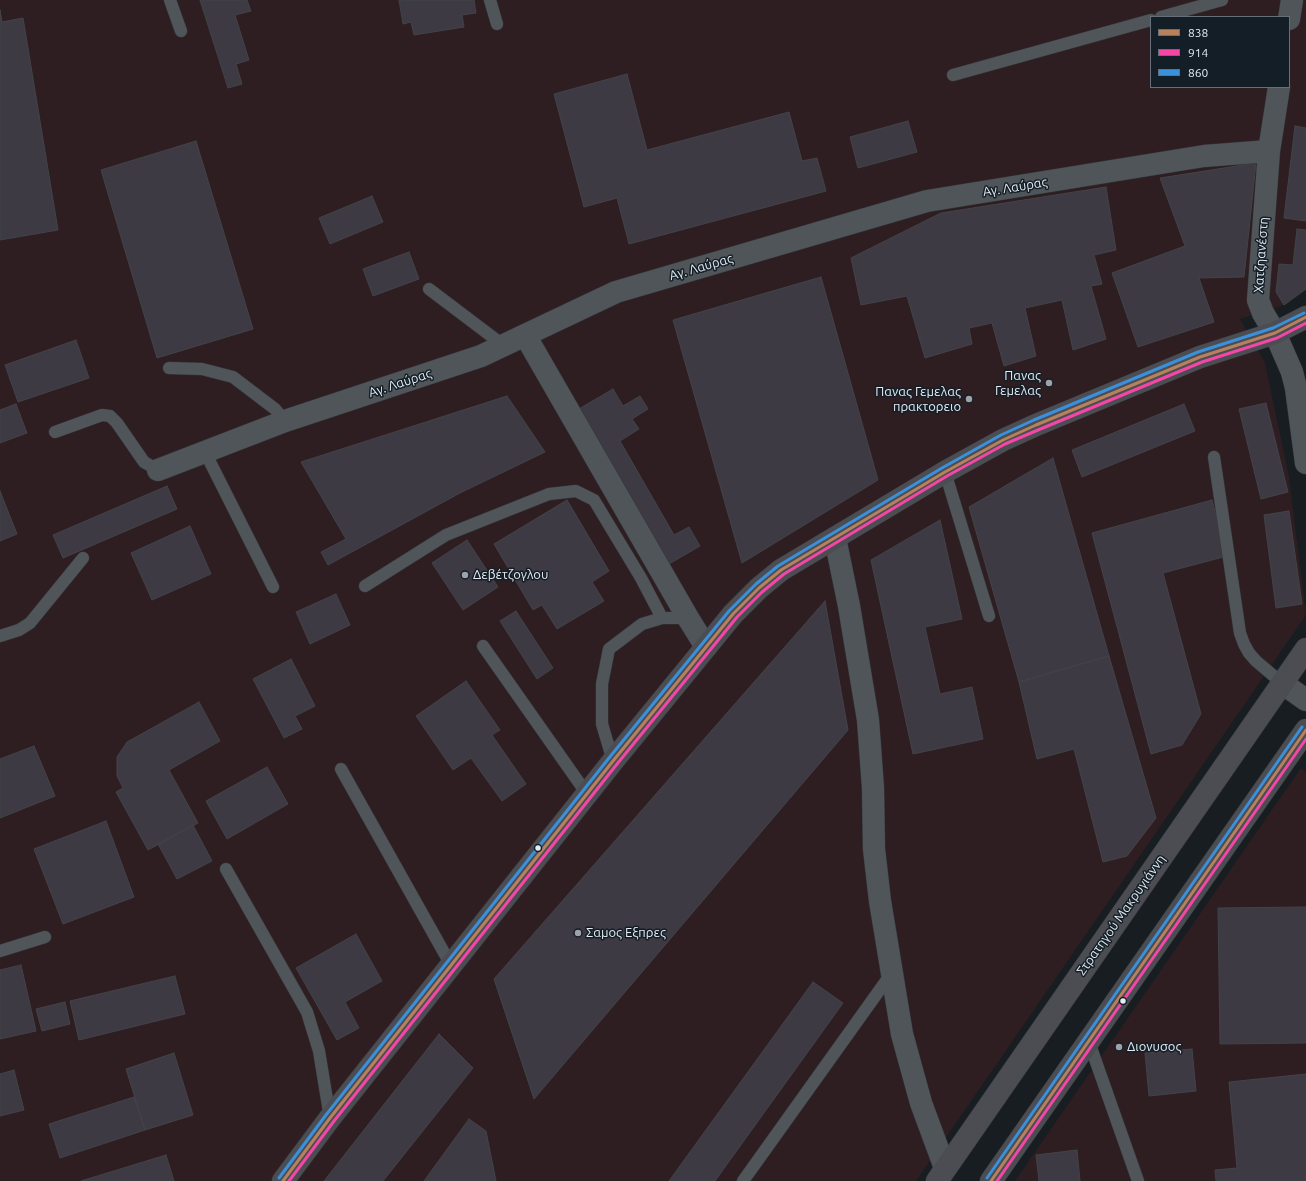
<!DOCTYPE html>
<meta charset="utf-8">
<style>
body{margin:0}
#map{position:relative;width:1306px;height:1181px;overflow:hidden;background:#181d22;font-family:Ubuntu,sans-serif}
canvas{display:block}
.legend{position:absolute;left:1150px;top:16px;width:140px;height:72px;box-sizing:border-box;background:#131e27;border:1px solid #677078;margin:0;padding:5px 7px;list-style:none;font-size:12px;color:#e4ebf2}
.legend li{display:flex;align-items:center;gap:8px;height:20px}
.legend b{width:20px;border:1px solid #677078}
</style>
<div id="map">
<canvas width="1306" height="1181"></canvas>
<ul class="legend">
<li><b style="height:5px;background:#b6815c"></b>838</li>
<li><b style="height:5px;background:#f346a5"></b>914</li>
<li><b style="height:5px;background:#3a90db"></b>860</li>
</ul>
</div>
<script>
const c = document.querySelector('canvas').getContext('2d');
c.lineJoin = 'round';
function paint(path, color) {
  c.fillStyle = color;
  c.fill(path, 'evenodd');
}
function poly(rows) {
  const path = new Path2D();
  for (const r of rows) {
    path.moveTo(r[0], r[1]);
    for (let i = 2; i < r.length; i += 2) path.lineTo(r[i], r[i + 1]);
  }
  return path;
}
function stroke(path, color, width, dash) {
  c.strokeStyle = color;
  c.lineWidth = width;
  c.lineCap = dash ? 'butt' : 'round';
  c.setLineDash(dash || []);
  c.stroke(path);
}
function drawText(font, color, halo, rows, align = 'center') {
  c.font = font + ' Ubuntu,sans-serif';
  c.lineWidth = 3;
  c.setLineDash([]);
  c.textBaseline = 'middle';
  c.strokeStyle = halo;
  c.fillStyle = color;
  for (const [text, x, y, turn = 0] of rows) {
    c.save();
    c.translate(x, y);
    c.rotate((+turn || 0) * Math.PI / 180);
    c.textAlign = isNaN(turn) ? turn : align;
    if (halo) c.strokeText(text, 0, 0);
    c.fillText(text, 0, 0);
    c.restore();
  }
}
paint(poly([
 [0,0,1306,0,1306,289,1284,305,1240,319,1265,363,1289,477,1306,615,916,1181,0,1181],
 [1151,17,1289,17,1289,87,1151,87],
 [1301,768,1306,772,1306,1181,1015,1181]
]), '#2e1e21');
const building = poly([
 [200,0,247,0,251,11,235,15,249,60,236,64,242,84,228,88,200,0],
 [399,0,474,0,476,13,462,15,464,27,414,35,411,22,403,24,399,0],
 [0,10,2,22,23,18,58,230,0,240,0,10],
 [627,74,647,150,789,112,802,161,817,158,826,191,629,244,617,198,584,207,554,94,627,74],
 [908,121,917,152,858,168,850,137,908,121],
 [1295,126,1306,128,1306,221,1284,218,1295,126],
 [196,141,253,329,157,358,101,170,196,141],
 [1256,163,1244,277,1199,278,1214,322,1138,347,1112,273,1185,246,1160,178,1256,163],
 [1106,187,1116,250,1094,255,1102,284,1091,286,1106,339,1073,350,1062,300,1025,308,1036,356,1004,366,992,323,969,328,972,344,925,358,907,296,861,305,851,258,941,213,1106,187],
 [372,196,383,222,330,244,319,218,372,196],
 [1297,229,1306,230,1306,289,1284,305,1276,292,1279,264,1293,265,1297,229],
 [409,252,419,279,373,296,363,269,409,252],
 [821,277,878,480,742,563,673,320,821,277],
 [76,340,89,378,18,402,5,365,76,340],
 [613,389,623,406,640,396,648,409,632,419,639,429,620,441,674,535,689,527,700,546,662,568,572,413,613,389],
 [507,396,545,452,460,493,328,565,321,552,346,539,301,462,507,396],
 [1266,403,1288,492,1261,499,1239,409,1266,403],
 [16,404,27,433,0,443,0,410,16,404],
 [1184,404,1195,431,1082,477,1072,450,1184,404],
 [1053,458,1109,656,1019,682,969,507,1053,458],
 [167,486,177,509,63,558,53,535,167,486],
 [0,491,17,534,0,541,0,491],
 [567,500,609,571,592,582,604,601,557,629,542,605,533,610,494,544,567,500],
 [1212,500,1227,556,1163,573,1201,714,1182,745,1151,754,1092,533,1212,500],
 [1289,511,1302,604,1276,608,1264,515,1289,511],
 [940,520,962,619,925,627,940,694,972,687,983,739,913,754,871,560,940,520],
 [190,526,211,574,152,600,131,553,190,526],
 [467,540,498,587,463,610,432,563,467,540],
 [336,594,350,625,310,644,296,612,336,594],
 [825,601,848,730,534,1099,494,979,825,601],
 [516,611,553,668,537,679,500,621,516,611],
 [1109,656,1156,818,1127,856,1103,862,1074,749,1037,759,1019,682,1109,656],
 [291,659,315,706,295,716,302,729,284,738,253,679,291,659],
 [466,681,500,730,492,735,526,784,502,801,471,758,453,770,416,716,466,681],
 [199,702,220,741,169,770,198,823,148,850,116,792,123,788,117,776,117,757,127,742,199,702],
 [34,746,55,796,0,818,0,759,34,746],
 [267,767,288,804,227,839,206,801,267,767],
 [106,821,134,897,63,924,34,849,106,821],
 [193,825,212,861,177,879,158,844,193,825],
 [1306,907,1306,1043,1220,1044,1218,908,1306,907],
 [356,934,382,981,345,1002,359,1028,337,1040,296,968,356,934],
 [21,965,36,1031,0,1039,0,970,21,965],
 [175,976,185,1014,79,1040,70,1001,175,976],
 [813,982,843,1003,715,1181,669,1181,813,982],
 [65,1002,70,1024,42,1031,36,1009,65,1002],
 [439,1034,473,1068,383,1181,324,1181,439,1034],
 [1192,1049,1196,1091,1149,1096,1145,1053,1192,1049],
 [174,1053,193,1115,145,1130,126,1069,174,1053],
 [14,1070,24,1110,0,1116,0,1074,14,1070],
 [1306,1074,1306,1181,1216,1181,1215,1170,1237,1168,1229,1082,1306,1074],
 [134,1097,145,1130,60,1158,49,1124,134,1097],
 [469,1119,486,1131,496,1181,424,1181,469,1119],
 [1077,1150,1080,1181,1039,1181,1036,1155,1077,1150],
 [166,1155,174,1181,81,1181,166,1155]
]);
paint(building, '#3d3a43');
stroke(building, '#424348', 1);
const lane = poly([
 [170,0,181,31],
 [490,0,497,24],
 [1161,17,1222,0],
 [953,75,1151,20],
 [429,289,503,345],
 [169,368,202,369,233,377,275,409,285,421],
 [55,432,102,415,110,416,117,423,144,462,158,470],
 [205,452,273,587],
 [1214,457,1240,633,1244,644,1249,653,1256,661,1282,683],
 [945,472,989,616],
 [365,586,446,535,549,494,576,491,594,500,641,578,662,618,688,618],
 [0,636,19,630,30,623,83,558],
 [483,646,587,794],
 [613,761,602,724,602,684,609,649,642,624,662,618],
 [341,769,451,965],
 [226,869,307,1012,319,1051,330,1118],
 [0,951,45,937],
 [1089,1042,1138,1181],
 [743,1181,891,974]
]);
const street = poly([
 [1289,19,1292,0],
 [1279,87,1269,151,1258,300,1263,313,1275,333,1292,372,1296,388,1306,463],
 [525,335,688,618,706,647],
 [158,470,285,421,481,356,616,292,927,201,1204,156,1269,151],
 [835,538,849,606,868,720,873,788,874,849,880,901,902,1034,921,1103,945,1168],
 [1282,683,1306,700]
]);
const secondary = poly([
 [283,1181,330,1118,613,761,733,614,759,588,781,570,945,472,1003,440,1036,425,1200,357,1275,333,1306,317],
 [937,1181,1306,649],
 [991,1181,1306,730]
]);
stroke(lane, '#35393d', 13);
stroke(street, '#35393d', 23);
stroke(secondary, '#35393d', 23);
stroke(lane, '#505559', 12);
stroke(street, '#505559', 22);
stroke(secondary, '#4c4d52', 22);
stroke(poly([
 [283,1181,330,1118,613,761,733,614,759,588,781,570,945,472,1003,440,1036,425,1200,357,1275,333,1306,317],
 [991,1181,1306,730]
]), '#b6815c', 3);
stroke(poly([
 [289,1181,334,1121,617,764,737,617,762,592,784,574,947,476,1005,444,1038,430,1202,362,1277,338,1306,323],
 [997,1181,1306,739]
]), '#f346a5', 3);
stroke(poly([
 [279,1178,326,1115,609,758,729,611,756,584,778,566,942,468,1001,435,1034,420,1198,352,1273,328,1304,313],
 [987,1178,1302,727]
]), '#3a90db', 3);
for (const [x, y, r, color] of [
 [1049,383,4,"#9da3a9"],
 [969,399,4,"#9da3a9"],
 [465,575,4,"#9da3a9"],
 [538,848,3.5,"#e4ebf2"],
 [578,933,4,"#9da3a9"],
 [1123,1001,3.5,"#e4ebf2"],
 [1119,1047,4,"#9da3a9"]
]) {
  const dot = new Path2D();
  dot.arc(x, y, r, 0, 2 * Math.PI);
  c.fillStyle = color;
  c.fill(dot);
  stroke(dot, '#131e27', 1.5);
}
drawText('13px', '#e4ebf2', '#131e27', [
 ["Αγ. Λαύρας",1015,187,-9],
 ["Χατζηανέστη",1261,255,-86],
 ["Αγ. Λαύρας",701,267,-16],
 ["Αγ. Λαύρας",400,383,-18],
 ["Στρατηγού Μακρυγιάννη",1121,915,-55]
]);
drawText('13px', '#e4ebf2', '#131e27', [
 ["Πανας",1041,376,"right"],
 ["Γεμελας",1041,391,"right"],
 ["Πανας Γεμελας",961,392,"right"],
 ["πρακτορειο",961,407,"right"],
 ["Δεβέτζογλου",473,575],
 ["Σαμος Εξπρες",586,933],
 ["Διονυσος",1127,1047]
], 'left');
</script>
